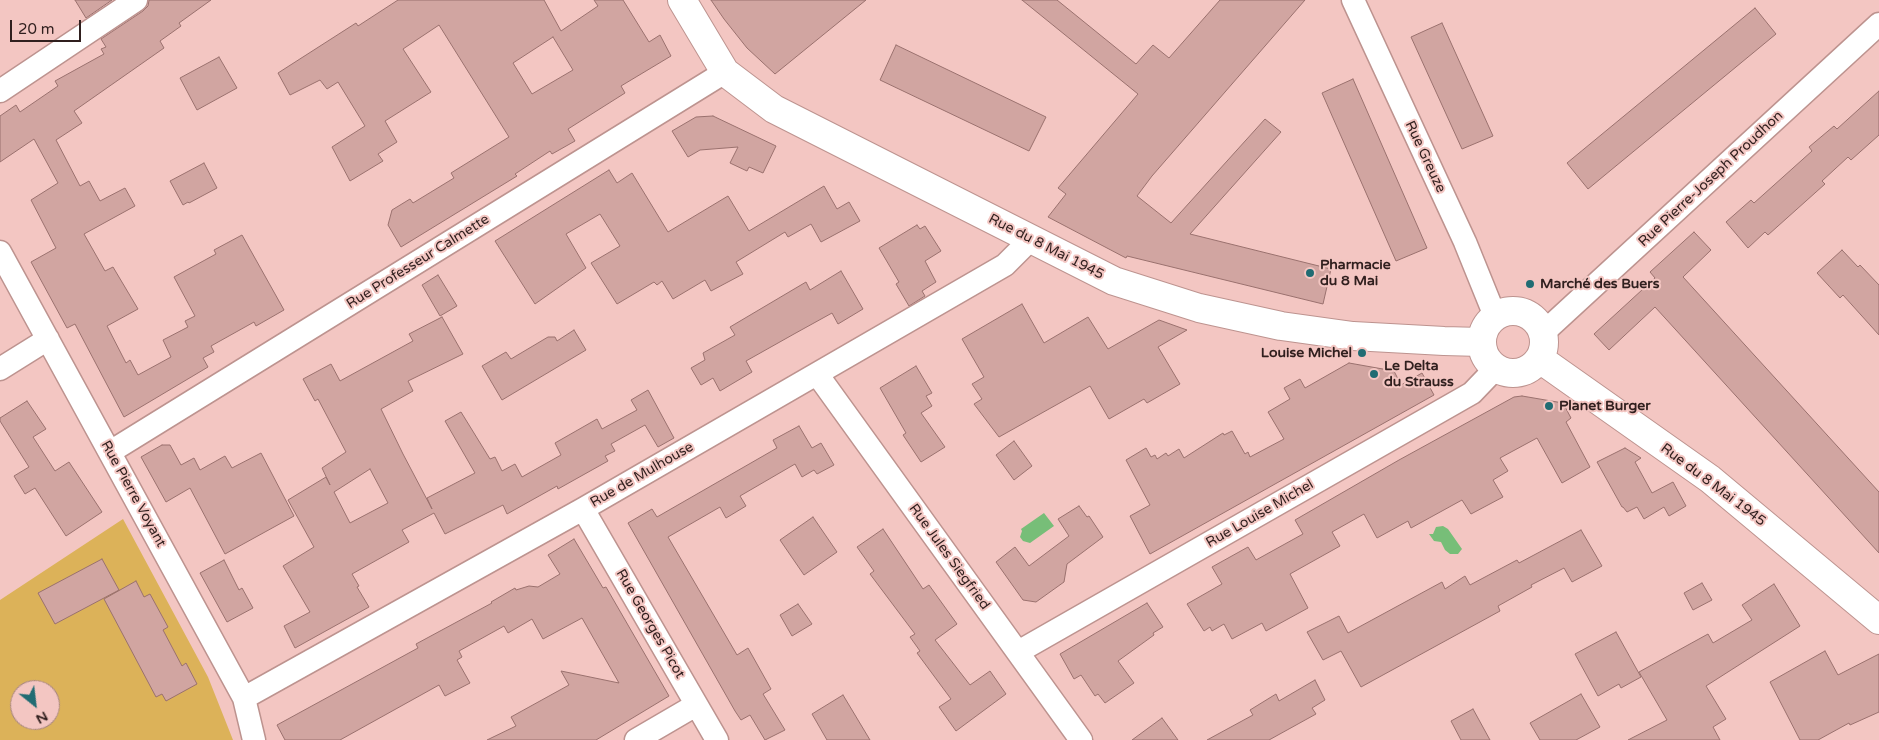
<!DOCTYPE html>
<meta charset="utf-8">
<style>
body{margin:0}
#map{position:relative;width:1879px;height:740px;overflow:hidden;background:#f3c6c2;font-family:"Varela Round",sans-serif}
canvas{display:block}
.north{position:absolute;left:10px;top:680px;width:50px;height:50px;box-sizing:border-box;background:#f3c6c2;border:1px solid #a58380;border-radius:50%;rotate:151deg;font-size:14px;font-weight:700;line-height:20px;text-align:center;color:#301f1e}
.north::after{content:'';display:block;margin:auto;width:18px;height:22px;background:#216c73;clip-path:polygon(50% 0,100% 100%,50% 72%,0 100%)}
.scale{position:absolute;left:10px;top:20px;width:71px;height:22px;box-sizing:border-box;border:2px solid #301f1e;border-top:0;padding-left:6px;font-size:15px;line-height:18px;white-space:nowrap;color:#301f1e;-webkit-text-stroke:4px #f3c6c2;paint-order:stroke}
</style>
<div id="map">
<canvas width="1879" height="740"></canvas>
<div class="north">N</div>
<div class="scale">20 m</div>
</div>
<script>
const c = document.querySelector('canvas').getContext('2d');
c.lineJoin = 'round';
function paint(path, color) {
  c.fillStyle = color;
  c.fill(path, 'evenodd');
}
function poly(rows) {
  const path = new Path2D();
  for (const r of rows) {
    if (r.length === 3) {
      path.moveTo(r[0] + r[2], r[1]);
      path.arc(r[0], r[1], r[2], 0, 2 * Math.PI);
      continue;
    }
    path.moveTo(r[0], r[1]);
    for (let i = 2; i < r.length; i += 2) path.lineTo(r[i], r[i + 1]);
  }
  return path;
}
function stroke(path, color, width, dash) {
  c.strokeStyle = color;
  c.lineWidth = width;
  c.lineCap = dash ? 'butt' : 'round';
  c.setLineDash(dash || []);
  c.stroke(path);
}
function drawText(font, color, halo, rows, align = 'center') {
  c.font = font + ' "Varela Round",sans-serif';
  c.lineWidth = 4;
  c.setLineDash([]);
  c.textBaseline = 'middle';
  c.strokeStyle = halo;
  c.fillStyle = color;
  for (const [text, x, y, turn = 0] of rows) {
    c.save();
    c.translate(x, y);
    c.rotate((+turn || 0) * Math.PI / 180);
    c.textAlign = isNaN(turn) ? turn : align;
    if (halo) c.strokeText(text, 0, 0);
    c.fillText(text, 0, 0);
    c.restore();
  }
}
paint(poly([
 [123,519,208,677,233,740,0,740,0,600],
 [20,690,50,690,50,720,20,720]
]), '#dcb259');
paint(poly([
 [1044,513,1054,526,1030,543,1023,541,1020,537,1022,531,1021,529],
 [1443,526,1448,529,1462,549,1458,554,1450,554,1445,550,1441,542,1434,541,1429,534,1433,534,1436,527]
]), '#77be78');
const building = poly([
 [75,0,112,0,86,18,75,0],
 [149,0,211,0,179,23,181,26,160,41,164,48,74,111,82,123,56,140,80,186,89,181,100,201,125,188,135,206,84,234,105,271,113,267,138,309,107,326,126,363,130,360,138,375,171,357,163,340,188,327,185,321,195,316,174,277,216,254,214,250,242,235,284,310,256,326,254,322,211,346,214,352,203,358,208,367,124,417,75,324,67,328,31,262,56,248,31,200,58,183,34,139,0,162,0,116,16,105,20,112,58,86,55,81,104,54,101,49,106,47,101,39,143,11,148,6,149,0],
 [398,0,544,0,561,31,598,6,594,0,623,0,649,42,660,35,671,56,621,86,625,93,568,129,575,141,552,154,550,151,515,174,517,176,401,247,388,225,392,210,410,199,413,203,454,178,451,173,509,137,439,25,403,49,431,92,385,121,397,142,378,154,383,161,350,181,332,147,365,126,338,82,327,89,320,80,290,95,278,73,356,23,358,26,398,0],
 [553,37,573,70,532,94,513,63,553,37],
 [711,0,866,0,775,74,747,48,724,19,711,0],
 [1022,0,1057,0,1136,64,1153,45,1169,58,1220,0,1305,0,1152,176,1137,196,1171,223,1265,119,1281,132,1190,234,1331,269,1323,304,1127,256,1126,258,1048,217,1066,194,1058,188,1138,94,1022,0],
 [1755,8,1776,34,1588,189,1567,163,1755,8],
 [1442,23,1493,136,1462,149,1411,37,1442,23],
 [896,45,1046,117,1029,151,880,80,896,45],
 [219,57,237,88,197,110,180,78,219,57],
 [1353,79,1427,248,1396,261,1322,93,1353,79],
 [1879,91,1879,135,1851,160,1848,157,1822,181,1825,184,1768,235,1765,232,1748,248,1726,222,1751,200,1754,203,1812,151,1809,147,1834,126,1837,129,1879,91],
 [713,116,776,146,763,173,749,167,747,171,730,163,738,147,700,150,688,157,672,131,696,117,713,116],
 [204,163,217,188,189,203,188,202,183,205,170,181,204,163],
 [609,170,617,183,632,173,668,232,728,196,749,231,824,186,837,209,849,202,860,221,821,242,811,224,788,237,785,232,736,262,743,274,711,291,705,280,673,299,662,281,657,285,654,282,617,304,591,263,620,246,600,214,566,234,586,268,535,304,495,241,609,170],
 [917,225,920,229,925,226,941,251,925,261,936,282,922,291,925,296,909,306,896,284,899,282,879,248,917,225],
 [1694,232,1711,250,1683,277,1879,492,1879,553,1655,307,1609,350,1594,334,1655,278,1650,272,1694,232],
 [1842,250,1858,267,1860,265,1879,285,1879,335,1843,295,1840,298,1817,273,1842,250],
 [841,271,863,309,838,324,832,313,794,334,746,361,752,372,720,391,713,378,701,385,691,368,705,360,703,353,735,335,730,327,806,282,810,290,841,271],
 [438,275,457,306,440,316,422,285,438,275],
 [1022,304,1044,343,1088,317,1108,349,1159,320,1187,330,1158,347,1180,384,1147,403,1144,399,1109,419,1090,386,999,437,974,404,982,399,972,384,984,377,962,339,1022,304],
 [442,317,463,354,408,381,413,391,381,409,403,454,432,509,427,498,475,473,445,421,461,412,490,459,495,457,502,471,515,464,522,477,561,455,555,443,597,419,602,429,637,410,631,400,648,390,674,438,658,447,645,425,611,444,615,451,605,456,608,461,558,489,557,486,507,514,503,505,445,534,434,513,402,530,409,542,352,574,359,586,357,587,369,607,295,648,284,626,310,612,283,566,314,547,288,500,326,477,330,485,322,468,346,452,318,399,315,401,303,379,331,364,340,381,413,341,409,334,442,317],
 [370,469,388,503,350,523,334,492,370,469],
 [574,330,586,350,502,400,482,366,506,352,511,359,548,337,555,337,557,341,574,330],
 [1349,363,1394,371,1401,385,1422,373,1434,395,1150,554,1130,516,1150,505,1126,460,1146,448,1151,457,1155,455,1157,459,1166,453,1168,456,1179,449,1184,458,1223,433,1224,435,1232,431,1245,454,1248,452,1250,457,1284,439,1268,412,1290,399,1284,388,1300,379,1305,388,1349,363],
 [916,366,932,393,926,396,932,406,921,413,945,447,921,462,903,435,906,433,880,388,916,366],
 [1522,396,1563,403,1571,418,1566,422,1590,467,1562,483,1537,438,1500,458,1508,471,1493,480,1503,497,1471,514,1462,500,1411,528,1408,521,1377,538,1364,514,1332,532,1340,546,1290,574,1308,608,1266,631,1262,623,1232,639,1224,624,1212,631,1210,627,1204,631,1187,604,1222,584,1212,567,1248,547,1256,560,1303,534,1295,520,1399,460,1514,397,1522,396],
 [27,401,46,429,33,437,55,471,69,462,102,512,66,536,35,488,25,494,14,476,29,467,0,421,0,418,27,401],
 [799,426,812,448,821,443,834,465,817,474,814,470,802,477,795,464,740,496,746,506,726,518,720,507,668,537,737,655,748,648,771,689,763,694,785,730,765,740,750,715,741,720,735,711,628,523,652,509,657,517,777,448,773,440,799,426],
 [1014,441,1032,466,1014,480,996,455,1014,441],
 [162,445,170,445,181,465,194,458,200,470,225,456,232,468,261,453,294,516,225,554,190,488,166,502,141,457,162,445],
 [1625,448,1641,458,1635,462,1652,493,1673,482,1686,506,1669,516,1664,507,1644,519,1637,507,1627,512,1623,507,1622,507,1597,462,1625,448],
 [1079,506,1087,517,1089,516,1103,537,1067,564,1064,582,1036,602,1023,600,996,562,1015,547,1029,566,1069,536,1058,519,1079,506],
 [813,517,837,552,804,575,780,540,813,517],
 [883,529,923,589,929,585,957,624,935,640,970,685,990,671,1006,694,956,731,939,707,951,699,917,653,920,651,910,637,915,634,870,574,874,571,857,547,883,529],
 [1581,530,1602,566,1572,582,1564,568,1531,585,1532,587,1498,606,1500,611,1361,687,1341,651,1323,660,1307,632,1339,616,1348,633,1442,582,1445,589,1465,576,1470,585,1517,560,1519,563,1581,530],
 [574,539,603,588,606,587,669,696,596,740,487,740,516,726,511,717,569,685,561,671,619,683,582,618,543,639,532,619,508,633,504,626,459,651,462,657,457,660,470,683,445,696,439,685,340,740,285,740,277,725,418,648,416,644,492,603,491,602,515,588,516,590,529,586,538,587,560,574,548,555,574,539],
 [102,559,119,590,55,624,38,593,102,559],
 [224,560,239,590,242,588,253,608,227,622,200,573,224,560],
 [136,581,144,597,150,594,168,627,163,630,182,666,186,663,197,684,166,701,162,694,156,697,104,599,136,581],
 [1702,583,1712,600,1693,610,1684,593,1702,583],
 [1774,584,1800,626,1706,686,1726,719,1713,727,1720,740,1628,740,1667,720,1639,672,1708,634,1713,643,1752,620,1742,605,1774,584],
 [1147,603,1163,627,1153,633,1154,635,1118,661,1134,683,1105,703,1098,694,1095,696,1081,675,1074,679,1060,654,1147,603],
 [798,604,812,624,792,636,780,615,798,604],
 [1616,632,1641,677,1621,688,1619,684,1598,696,1575,654,1616,632],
 [1825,651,1838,675,1879,654,1879,712,1850,725,1849,723,1818,740,1800,740,1770,682,1825,651],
 [1315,680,1325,700,1312,708,1316,714,1269,740,1207,740,1253,715,1250,710,1276,694,1279,701,1315,680],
 [1581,694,1600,727,1576,740,1540,740,1530,723,1581,694],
 [843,695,870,740,827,740,812,714,843,695],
 [1473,709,1490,740,1461,740,1451,721,1473,709],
 [1162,718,1178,740,1132,740,1162,718]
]);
paint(building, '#d1a5a1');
stroke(building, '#9a716e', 1);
const minor = poly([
 [1353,0,1465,242,1495,316],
 [0,91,136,0],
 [0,252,244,698,254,740],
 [1543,333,1879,24],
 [0,369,48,339],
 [817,374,1081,740],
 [110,452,725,72],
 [583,509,717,740],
 [1018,652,1472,393,1495,369],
 [244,698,583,509,1005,265,1030,240],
 [636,740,696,705]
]);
const tertiary = poly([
 [682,0,725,72,774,109,1114,281,1199,308,1281,326,1353,336,1444,341,1481,342],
 [1513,342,31],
 [1540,359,1710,479,1879,620]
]);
stroke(minor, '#bd938f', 25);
stroke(tertiary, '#bd938f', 30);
stroke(minor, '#fff', 22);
stroke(tertiary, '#fff', 28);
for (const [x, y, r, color] of [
 [1310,273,5,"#216c73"],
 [1530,284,5,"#216c73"],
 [1362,353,5,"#216c73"],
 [1374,374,5,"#216c73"],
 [1549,406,5,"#216c73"]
]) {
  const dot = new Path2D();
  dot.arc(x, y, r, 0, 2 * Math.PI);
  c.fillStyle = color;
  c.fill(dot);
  stroke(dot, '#f3c6c2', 2);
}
drawText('14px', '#301f1e', '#f3c6c2', [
 ["Rue Greuze",1425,157,65],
 ["Rue Pierre-Joseph Proudhon",1711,179,-43],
 ["Rue du 8 Mai 1945",1046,247,27],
 ["Rue Professeur Calmette",418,262,-32],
 ["Rue de Mulhouse",642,475,-30],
 ["Rue du 8 Mai 1945",1713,485,37],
 ["Rue Pierre Voyant",133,494,61],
 ["Rue Louise Michel",1260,514,-30],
 ["Rue Jules Siegfried",949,557,54],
 ["Rue Georges Picot",650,624,60]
]);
drawText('bold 14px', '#301f1e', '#f3c6c2', [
 ["Pharmacie",1320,265],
 ["du 8 Mai",1320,281],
 ["Marché des Buers",1540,284],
 ["Louise Michel",1352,353,"right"],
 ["Le Delta",1384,366],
 ["du Strauss",1384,382],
 ["Planet Burger",1559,406]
], 'left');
</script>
